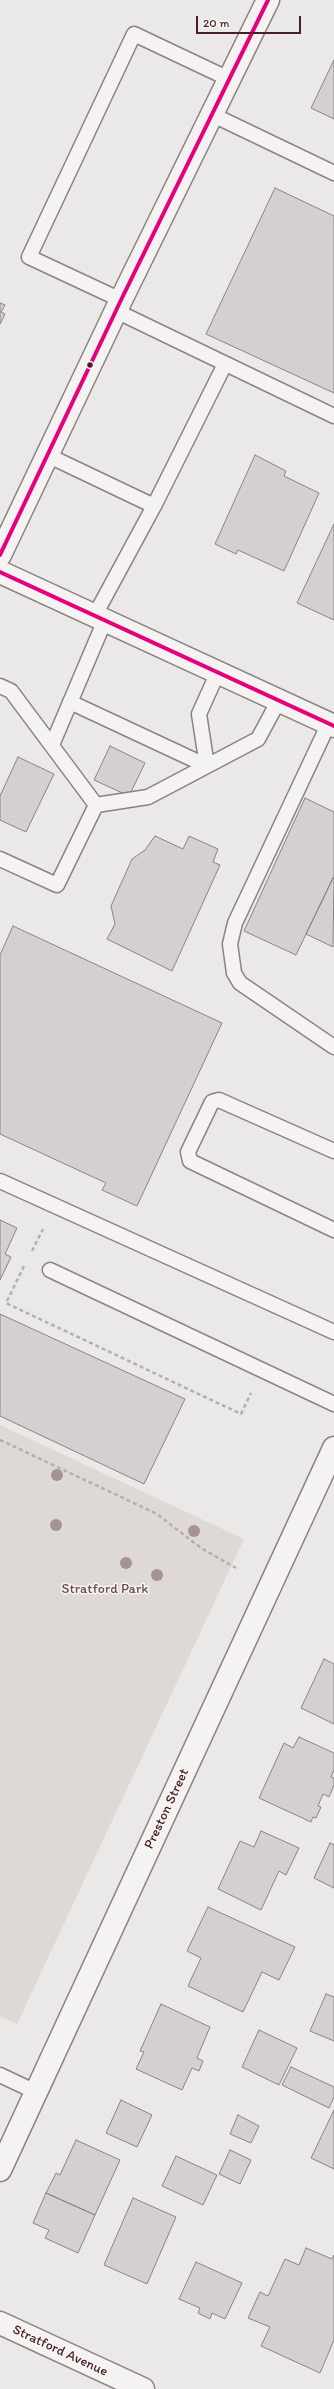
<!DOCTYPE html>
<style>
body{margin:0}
#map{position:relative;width:334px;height:2389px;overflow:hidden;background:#ebe9e7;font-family:Itim,sans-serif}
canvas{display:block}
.scale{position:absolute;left:196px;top:16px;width:105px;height:18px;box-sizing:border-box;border:2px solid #4a1f2b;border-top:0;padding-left:5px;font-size:12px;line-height:14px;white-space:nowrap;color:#4a1f2b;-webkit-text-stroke:3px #f6f6f2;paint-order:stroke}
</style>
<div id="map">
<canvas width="334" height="2389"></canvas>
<div class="scale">20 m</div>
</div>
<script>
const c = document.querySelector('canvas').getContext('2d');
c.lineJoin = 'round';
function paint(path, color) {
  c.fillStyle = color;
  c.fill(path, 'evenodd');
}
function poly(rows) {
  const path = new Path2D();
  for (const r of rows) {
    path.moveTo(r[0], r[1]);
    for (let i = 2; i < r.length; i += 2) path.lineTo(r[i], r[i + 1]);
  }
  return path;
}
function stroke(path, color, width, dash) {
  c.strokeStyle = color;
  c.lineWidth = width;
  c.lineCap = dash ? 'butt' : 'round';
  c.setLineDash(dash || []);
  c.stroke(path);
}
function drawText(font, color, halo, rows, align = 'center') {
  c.font = font + ' Itim,sans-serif';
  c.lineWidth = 3;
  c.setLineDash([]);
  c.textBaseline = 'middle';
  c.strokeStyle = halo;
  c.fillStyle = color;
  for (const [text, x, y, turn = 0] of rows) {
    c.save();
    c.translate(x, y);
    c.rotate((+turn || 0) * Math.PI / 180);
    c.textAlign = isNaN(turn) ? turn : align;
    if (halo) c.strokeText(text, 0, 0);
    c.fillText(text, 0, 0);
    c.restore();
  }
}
paint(poly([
 [0,1425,244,1539,17,2024,0,2016]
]), '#ded8d7');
const building = poly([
 [334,60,334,119,311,108,334,60],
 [275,188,334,216,334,393,206,334,275,188],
 [0,303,5,305,1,312,5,314,0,324,0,303],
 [255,455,286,471,284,476,319,493,284,571,238,550,236,554,215,544,255,455],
 [334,524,334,620,297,603,334,524],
 [110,746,145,763,129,796,94,780,110,746],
 [18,757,54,774,26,832,0,820,0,796,18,757],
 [305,798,334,812,334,876,296,955,244,931,305,798],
 [155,836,183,849,189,836,218,849,213,862,220,865,172,971,107,939,115,924,111,906,132,859,145,850,155,836],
 [333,878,334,879,333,947,306,934,333,878],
 [13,926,222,1023,137,1206,102,1190,106,1183,0,1134,0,955,13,926],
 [0,1220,17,1228,5,1254,11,1257,0,1280,0,1220],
 [0,1314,185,1399,144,1484,0,1416,0,1314],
 [324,1659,334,1664,334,1724,301,1708,324,1659],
 [299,1737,334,1753,334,1770,331,1777,334,1778,334,1785,329,1797,323,1794,318,1806,321,1807,316,1818,313,1817,311,1822,259,1798,284,1743,293,1748,299,1737],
 [261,1831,299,1848,286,1875,279,1871,261,1910,218,1889,240,1841,254,1847,261,1831],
 [330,1843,334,1845,334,1888,314,1878,330,1843],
 [208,1907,295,1947,279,1980,262,1972,243,2012,188,1986,201,1958,187,1951,208,1907],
 [326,1994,334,1997,334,2041,310,2031,326,1994],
 [161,2004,210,2027,197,2058,203,2061,199,2071,192,2068,182,2090,136,2069,144,2052,140,2051,161,2004],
 [259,2030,297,2048,279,2085,242,2067,259,2030],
 [291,2067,334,2087,334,2097,329,2108,282,2085,291,2067],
 [121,2100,152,2115,137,2147,106,2133,121,2100],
 [334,2110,334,2169,311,2158,334,2110],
 [238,2115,259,2126,251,2143,230,2134,238,2115],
 [76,2140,120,2160,95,2215,46,2193,56,2173,60,2175,76,2140],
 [230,2150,251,2160,240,2184,219,2174,230,2150],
 [176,2156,217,2175,203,2205,162,2186,176,2156],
 [46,2193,95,2215,78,2253,45,2238,49,2230,33,2223,46,2193],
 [133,2198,176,2217,147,2284,104,2265,133,2198],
 [306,2248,332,2259,334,2255,334,2340,320,2373,261,2346,270,2327,248,2318,260,2292,268,2296,285,2259,299,2265,306,2248],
 [196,2262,242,2283,225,2319,212,2313,210,2319,198,2313,200,2308,179,2299,196,2262]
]);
paint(building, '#d3d0cf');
stroke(building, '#8b8283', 1);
const service = poly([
 [211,114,334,173],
 [121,300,29,257,134,34,229,79],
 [116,311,334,416],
 [47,455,154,506],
 [95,615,154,506,225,364],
 [0,686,11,691,96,805],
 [70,702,207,766,199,714,218,672],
 [329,723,235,923,230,944,234,973,240,983,334,1047],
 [52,745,105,620],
 [0,859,57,885,96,805,148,797,258,739,279,700],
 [334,1151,219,1100,212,1102,188,1152,190,1161,334,1230],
 [0,1181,334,1332],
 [50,1270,334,1404],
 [0,2075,36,2092]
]);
const minor = poly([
 [0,2170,334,1448],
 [0,2323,143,2389]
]);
const tertiary = poly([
 [0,555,121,300,268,0],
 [0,572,334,726]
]);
stroke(service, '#8b8283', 17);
stroke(minor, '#8b8283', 25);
stroke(tertiary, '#8b8283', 25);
stroke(poly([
 [32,1251,43,1229],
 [24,1266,6,1303,241,1414,251,1393],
 [0,1440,157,1514,201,1548,236,1568]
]), '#b5b0b0', 2.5, [4, 3]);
stroke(service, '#f4f3f1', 14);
stroke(minor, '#f4f3f1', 22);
stroke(tertiary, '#f4f3f1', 22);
stroke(poly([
 [0,555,121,300,268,0],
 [0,572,334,726]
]), '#e5007d', 4);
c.fillStyle = '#a59296';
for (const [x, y] of [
 [57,1475],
 [56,1525],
 [194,1531],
 [126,1563],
 [157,1575]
]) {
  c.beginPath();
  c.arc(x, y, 6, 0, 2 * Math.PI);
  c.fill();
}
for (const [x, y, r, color] of [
 [90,365,3.5,"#4a1f2b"]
]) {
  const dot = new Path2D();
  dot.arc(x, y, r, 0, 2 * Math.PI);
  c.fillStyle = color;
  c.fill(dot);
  stroke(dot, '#f6f6f2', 1.5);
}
drawText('14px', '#6c4a53', '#f6f6f2', [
 ["Stratford Park",105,1589]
]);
drawText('14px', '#4a1f2b', '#f6f6f2', [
 ["Preston Street",167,1809,-65],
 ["Stratford Avenue",60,2351,25]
]);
</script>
